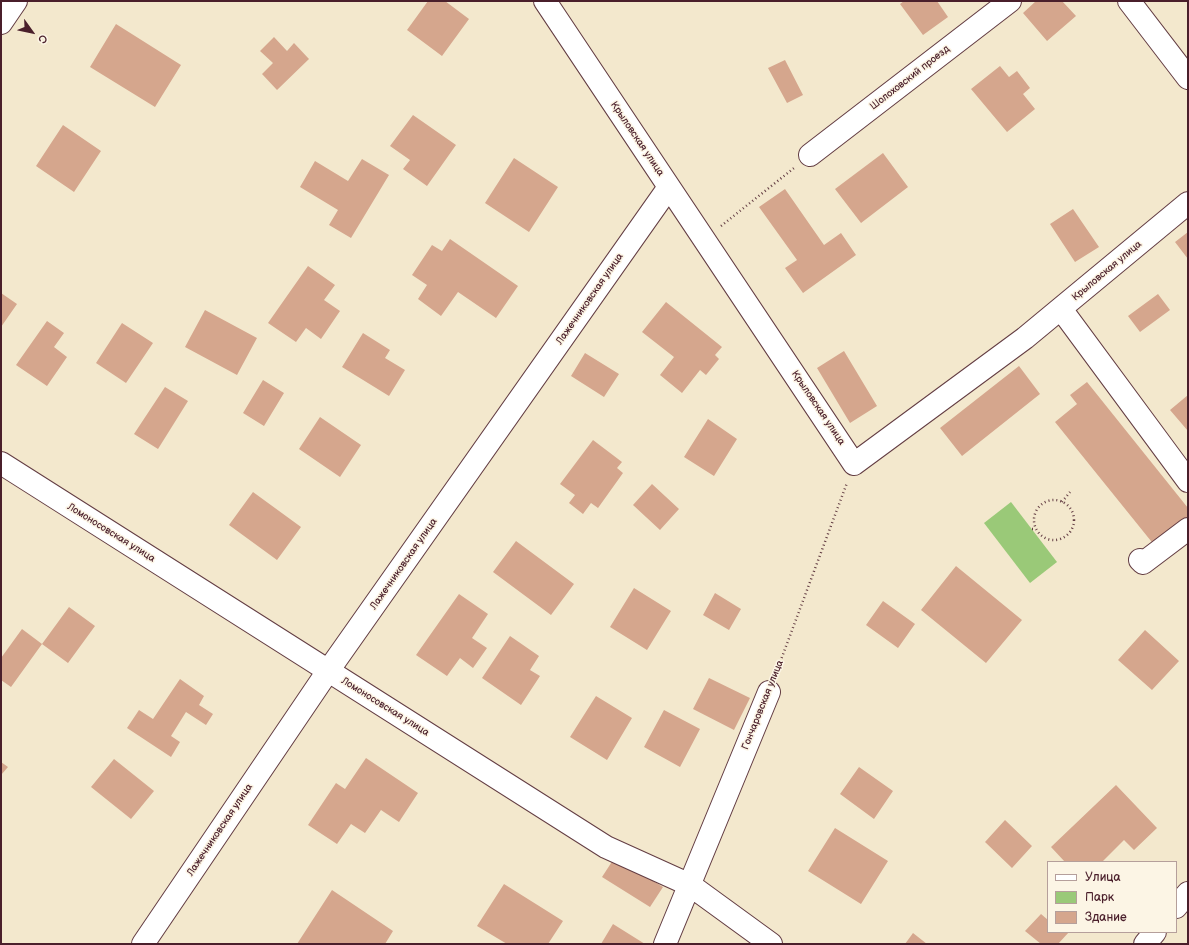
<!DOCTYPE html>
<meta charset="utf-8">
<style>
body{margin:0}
#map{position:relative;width:1189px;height:945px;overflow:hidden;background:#f3e8cd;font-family:"Balsamiq Sans",sans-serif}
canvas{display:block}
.frame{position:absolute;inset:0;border:2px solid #4a1f2b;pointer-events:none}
.legend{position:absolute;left:1047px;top:861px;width:130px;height:72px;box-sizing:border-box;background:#fcf5e5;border:1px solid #b59f9b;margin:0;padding:5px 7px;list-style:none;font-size:12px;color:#4a1f2b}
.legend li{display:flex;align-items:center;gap:8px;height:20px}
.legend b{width:20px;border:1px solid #b59f9b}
.north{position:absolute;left:12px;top:12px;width:40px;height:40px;-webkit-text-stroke:3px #fcf5e5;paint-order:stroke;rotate:123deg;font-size:11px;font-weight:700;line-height:16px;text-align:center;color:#4a1f2b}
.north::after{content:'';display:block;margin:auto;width:14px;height:18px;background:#4a1f2b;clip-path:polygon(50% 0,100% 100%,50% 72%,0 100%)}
</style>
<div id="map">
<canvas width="1189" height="945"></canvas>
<div class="frame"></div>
<ul class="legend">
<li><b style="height:5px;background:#fff"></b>Улица</li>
<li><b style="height:11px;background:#9ac978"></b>Парк</li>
<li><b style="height:11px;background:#d5a68d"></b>Здание</li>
</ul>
<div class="north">С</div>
</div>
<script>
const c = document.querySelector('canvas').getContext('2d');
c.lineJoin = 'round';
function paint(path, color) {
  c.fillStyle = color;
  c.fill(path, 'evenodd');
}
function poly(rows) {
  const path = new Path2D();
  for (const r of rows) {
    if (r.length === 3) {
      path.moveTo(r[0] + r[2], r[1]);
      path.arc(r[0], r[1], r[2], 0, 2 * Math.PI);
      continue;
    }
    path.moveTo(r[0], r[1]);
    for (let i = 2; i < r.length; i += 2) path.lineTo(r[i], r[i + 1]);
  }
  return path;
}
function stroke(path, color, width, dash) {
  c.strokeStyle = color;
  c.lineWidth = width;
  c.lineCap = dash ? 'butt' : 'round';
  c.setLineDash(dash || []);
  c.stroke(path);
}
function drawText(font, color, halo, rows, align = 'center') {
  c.font = font + ' "Balsamiq Sans",sans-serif';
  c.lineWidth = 3;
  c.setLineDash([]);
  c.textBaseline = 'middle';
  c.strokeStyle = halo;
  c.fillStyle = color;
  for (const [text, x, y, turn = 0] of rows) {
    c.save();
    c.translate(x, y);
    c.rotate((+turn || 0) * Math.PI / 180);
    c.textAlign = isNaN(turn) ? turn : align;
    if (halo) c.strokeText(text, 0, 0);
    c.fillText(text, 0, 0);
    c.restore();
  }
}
paint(poly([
 [1011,502,1057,562,1030,583,984,523]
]), '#9ac978');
paint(poly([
 [428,1,445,1,469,19,442,56,407,30],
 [904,1,937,1,948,17,923,35,900,4],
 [1036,1,1062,1,1076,16,1047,41,1023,13],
 [116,24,181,65,155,107,90,67],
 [274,37,287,51,294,43,309,59,277,90,262,74,273,63,260,51],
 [785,60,803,95,787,103,768,68],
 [1000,66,1009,77,1017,71,1030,88,1023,94,1035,109,1007,132,971,89],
 [413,115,456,145,427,186,403,169,410,160,390,146],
 [63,125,101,151,74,192,36,166],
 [883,153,908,187,861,223,835,189],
 [514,158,558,187,529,232,485,203],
 [362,159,389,175,351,238,329,225,338,210,300,187,315,161,348,181],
 [785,189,824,245,841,233,856,255,803,293,785,268,797,260,759,207],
 [1073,209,1099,247,1075,262,1050,224],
 [1188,232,1188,259,1175,242],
 [450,239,518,286,496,318,458,292,441,316,418,299,427,285,412,275,432,245,442,251],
 [308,266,335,285,324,300,340,311,321,339,306,328,296,342,268,323],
 [1,293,17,304,1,327],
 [1158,294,1170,310,1140,332,1128,316],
 [666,302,722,347,715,355,719,359,706,375,700,370,682,393,660,375,674,357,642,332],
 [205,310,257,338,237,375,185,347],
 [47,321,64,333,54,347,67,357,47,386,16,365],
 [122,323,153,343,126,383,96,363],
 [363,333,390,350,385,358,405,370,389,396,342,367],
 [844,351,877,406,850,423,817,368],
 [585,353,619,374,604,397,571,376],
 [1019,366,1040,394,962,456,940,428],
 [263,380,284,393,264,426,243,413],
 [1087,382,1188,508,1188,518,1155,546,1055,422,1077,404,1070,395],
 [165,387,188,401,158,449,134,434],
 [1188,395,1188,431,1170,410],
 [320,417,361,445,340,477,299,449],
 [708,419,737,439,714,476,684,457],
 [593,440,622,462,617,468,623,473,598,508,591,503,583,514,569,503,575,495,560,484],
 [652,484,679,509,660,530,633,505],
 [253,492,301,527,277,560,229,525],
 [516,541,574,584,551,615,493,572],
 [956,566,1022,620,986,663,921,610],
 [634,588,671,611,647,650,610,627],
 [715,593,741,609,729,630,703,615],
 [459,594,488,614,472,638,487,648,473,668,460,658,447,676,416,655],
 [883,601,915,624,898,648,866,625],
 [69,607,95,626,68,663,42,644,11,687,1,680,1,658,22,629,42,644],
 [1145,630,1179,661,1152,690,1118,660],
 [510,636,539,656,530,670,540,676,521,705,482,678],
 [709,678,750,698,734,730,693,709],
 [180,679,204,696,199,705,213,714,206,725,186,712,171,736,180,742,171,757,127,728,139,710,153,719],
 [596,696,632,718,607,760,570,737],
 [664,710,700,729,680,767,644,747],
 [366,758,418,793,399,822,381,810,365,833,351,824,337,844,308,825,336,783,345,789],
 [114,759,154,791,131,819,91,787],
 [1,762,8,767,1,775],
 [859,767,893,791,874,819,840,794],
 [1116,785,1157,828,1134,850,1124,840,1102,862,1065,862,1051,847],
 [1005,820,1032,846,1012,868,985,842],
 [835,828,888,861,861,904,808,871],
 [615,857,663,887,650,907,602,877],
 [504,884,563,921,548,944,507,944,477,926],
 [332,890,393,931,385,944,297,944],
 [1041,914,1048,920,1048,932,1069,932,1058,944,1041,944,1025,931],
 [613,924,645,944,601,944],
 [913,933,927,944,905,944]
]), '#d5a68d');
const minor = poly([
 [545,1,854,464,1025,338,1188,203],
 [1129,1,1188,78],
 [1,23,16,1],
 [810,155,1010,1],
 [1061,309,1188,481],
 [1,463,606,847,690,885,771,944],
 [1140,560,1143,563,1188,529],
 [1176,907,1188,893],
 [143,944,328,671,669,187],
 [665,944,769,692],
 [1145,944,1155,932]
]);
stroke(minor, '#633d43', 24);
stroke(poly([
 [721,226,794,168],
 [1054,520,20],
 [1062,502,1070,492],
 [1032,529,1036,529],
 [776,673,847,483]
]), '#633d43', 2.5, [1, 3]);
stroke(minor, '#fff', 22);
drawText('10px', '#4a1f2b', '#fcf5e5', [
 ["Шолоховский проезд",910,78,-38],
 ["Крыловская улица",637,139,56],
 ["Крыловская улица",1107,271,-40],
 ["Лажечниковская улица",590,299,-55],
 ["Крыловская улица",818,408,56],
 ["Ломоносовская улица",111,533,32],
 ["Лажечниковская улица",404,564,-55],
 ["Гончаровская улица",763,705,-68],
 ["Ломоносовская улица",385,707,32],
 ["Лажечниковская улица",220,830,-56]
]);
</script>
